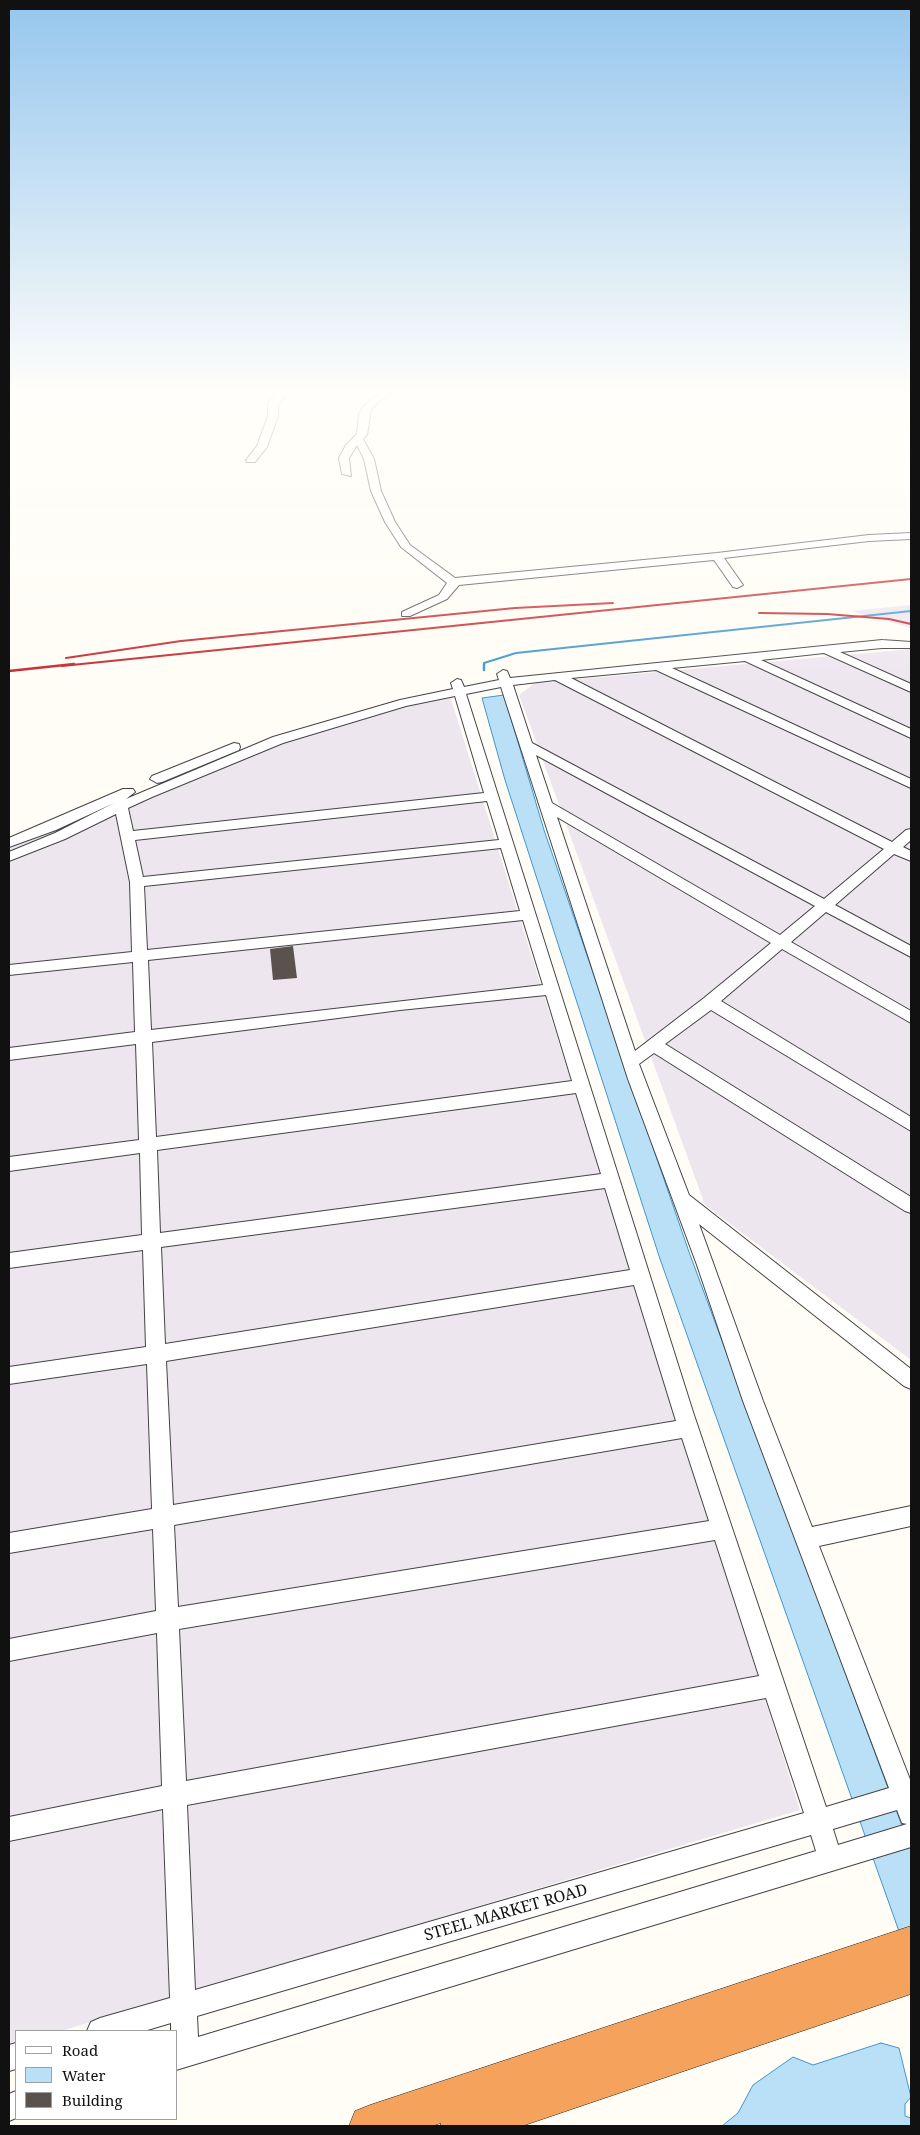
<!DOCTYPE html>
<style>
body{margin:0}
#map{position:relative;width:920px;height:2135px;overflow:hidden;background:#fffdf5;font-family:"Noto Serif",serif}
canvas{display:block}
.frame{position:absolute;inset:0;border:10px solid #111;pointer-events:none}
.legend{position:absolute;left:15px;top:2030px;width:162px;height:90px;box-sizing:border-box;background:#fff;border:1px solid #a0a0a0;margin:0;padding:6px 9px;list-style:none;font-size:15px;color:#111}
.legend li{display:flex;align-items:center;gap:10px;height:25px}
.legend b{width:25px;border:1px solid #a0a0a0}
</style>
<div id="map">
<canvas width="920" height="2135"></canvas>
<div class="frame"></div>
<ul class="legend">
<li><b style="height:6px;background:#fff"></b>Road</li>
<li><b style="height:14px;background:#b9e0f7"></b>Water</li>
<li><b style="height:14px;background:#5a524d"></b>Building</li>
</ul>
</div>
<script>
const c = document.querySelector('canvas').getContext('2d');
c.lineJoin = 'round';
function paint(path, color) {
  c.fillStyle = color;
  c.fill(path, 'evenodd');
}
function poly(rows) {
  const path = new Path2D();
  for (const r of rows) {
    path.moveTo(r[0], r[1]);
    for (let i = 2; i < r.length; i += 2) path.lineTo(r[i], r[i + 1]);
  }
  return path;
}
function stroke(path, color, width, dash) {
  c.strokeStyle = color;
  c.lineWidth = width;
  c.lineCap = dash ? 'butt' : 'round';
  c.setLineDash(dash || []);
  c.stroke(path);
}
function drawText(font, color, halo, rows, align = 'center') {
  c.font = font + ' "Noto Serif",serif';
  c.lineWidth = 5;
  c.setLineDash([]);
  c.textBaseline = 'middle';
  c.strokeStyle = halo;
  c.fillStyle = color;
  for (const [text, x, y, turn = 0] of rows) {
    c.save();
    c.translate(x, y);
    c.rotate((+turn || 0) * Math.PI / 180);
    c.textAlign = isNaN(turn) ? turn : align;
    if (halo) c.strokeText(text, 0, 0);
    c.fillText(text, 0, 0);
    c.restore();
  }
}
paint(poly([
 [911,605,911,628,851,611],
 [911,649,911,1360,705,1205,519,695,535,683],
 [450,696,800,1810,61,2031,16,2031,16,2045,9,2047,9,847,212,766,355,718]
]), '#eee6ef');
const water = poly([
 [504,695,544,830,689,1252,911,1850,911,1965,660,1259,505,780,482,698,504,695],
 [881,2043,899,2048,911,2097,905,2104,905,2116,911,2118,911,2126,722,2126,738,2113,753,2085,793,2057,813,2065,881,2043]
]);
paint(water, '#b9e0f7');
stroke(water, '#3f96cf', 1);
stroke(poly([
 [484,666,484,663,516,653,911,611]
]), '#3f96cf', 2);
stroke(poly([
 [484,664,484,670]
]), '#3f96cf', 2.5);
paint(poly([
 [293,946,297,978,273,980,270,949]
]), '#5a524d');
const minor = poly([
 [278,389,286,389,289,392,278,404,278,416,267,447,255,462,247,462,246,460,257,446,268,416,268,403,279,392,278,389],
 [392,389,404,389,382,399,371,409,367,435,363,439,374,459,381,491,395,522,410,545,455,578,717,553,869,535,911,533,911,539,869,541,724,558,743,585,737,588,733,587,714,560,459,585,447,599,410,616,402,616,402,612,439,595,447,583,401,547,385,522,371,491,364,459,357,445,349,458,351,476,342,474,339,458,346,445,357,434,359,414,364,406,376,395,392,389],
 [882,640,911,642,911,648,882,648,840,652,911,684,911,692,824,653,761,660,911,729,911,738,745,661,672,668,911,779,911,788,656,670,571,678,892,842,906,830,911,829,911,840,903,847,911,851,911,861,894,854,835,905,911,946,911,957,826,912,791,942,911,1011,911,1023,782,949,721,1001,911,1117,911,1131,711,1010,665,1044,911,1197,911,1213,905,1211,654,1053,639,1064,689,1195,911,1369,911,1389,904,1386,699,1224,763,1401,812,1527,911,1506,911,1526,819,1546,911,1782,911,1847,176,2070,176,2031,171,2031,171,2023,144,2031,87,2031,91,2022,100,2018,170,1998,163,1809,9,1841,9,1817,162,1786,157,1633,9,1661,9,1639,156,1611,153,1529,9,1553,9,1533,152,1509,147,1364,9,1384,9,1367,146,1347,143,1250,9,1268,9,1253,142,1235,140,1153,9,1171,9,1157,139,1140,136,1044,9,1060,9,1048,135,1032,133,962,9,975,9,965,132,952,130,882,116,814,65,839,9,861,9,852,55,833,114,803,56,830,9,847,9,838,123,789,133,789,135,792,126,799,273,737,400,700,453,689,451,683,457,679,461,680,464,687,499,680,497,674,503,670,507,671,510,678,882,640],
 [555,680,884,849,824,899,532,743,513,685,555,680],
 [501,687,628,1079,697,1265,743,1401,889,1788,826,1807,693,1412,466,694,501,687],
 [455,696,484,793,133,831,128,808,152,797,283,743,406,706,455,696],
 [536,755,815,906,780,935,552,803,536,755],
 [487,801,499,840,143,877,135,840,487,801],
 [557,817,771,943,704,998,635,1051,557,817],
 [501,848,520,911,147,950,144,886,501,848],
 [523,920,543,985,151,1030,148,960,523,920],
 [546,995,572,1081,156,1137,152,1042,400,1010,546,995],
 [576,1093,601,1174,160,1233,157,1150,576,1093],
 [605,1188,630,1270,165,1344,161,1247,605,1188],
 [634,1285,676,1421,173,1505,166,1361,634,1285],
 [682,1438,709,1521,178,1607,174,1525,682,1438],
 [715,1540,759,1676,186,1781,179,1629,715,1540],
 [766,1698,804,1813,195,1990,187,1805,766,1698],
 [897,1810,902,1823,907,1824,838,1845,833,1829,897,1810],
 [811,1835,816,1851,198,2037,197,2016,811,1835],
 [234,743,239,744,240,747,239,750,162,782,157,783,150,779,152,776,234,743],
 [16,2043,16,2069,9,2071,9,2045,16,2043],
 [16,2091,16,2118,9,2121,9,2094,16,2091]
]);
const highway = poly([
 [911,1926,911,1994,522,2126,440,2126,441,2123,432,2126,349,2126,355,2111,370,2105,911,1926]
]);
stroke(minor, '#444', 2);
stroke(highway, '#222', 1);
paint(minor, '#fff');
paint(highway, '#f5a25d');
stroke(poly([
 [759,613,827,614,889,619,911,624],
 [66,658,181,641,515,608,613,603],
 [62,666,911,579]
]), '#c4262e', 2);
stroke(poly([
 [9,671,74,664]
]), '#c4262e', 2.5);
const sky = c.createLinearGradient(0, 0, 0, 687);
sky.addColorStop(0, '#95c6ee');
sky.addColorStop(0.57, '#fffefa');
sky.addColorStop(1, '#fffefa00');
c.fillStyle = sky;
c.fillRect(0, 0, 920, 687);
drawText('16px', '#111', '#fff', [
 ["STEEL MARKET ROAD",506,1913,-16]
]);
</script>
